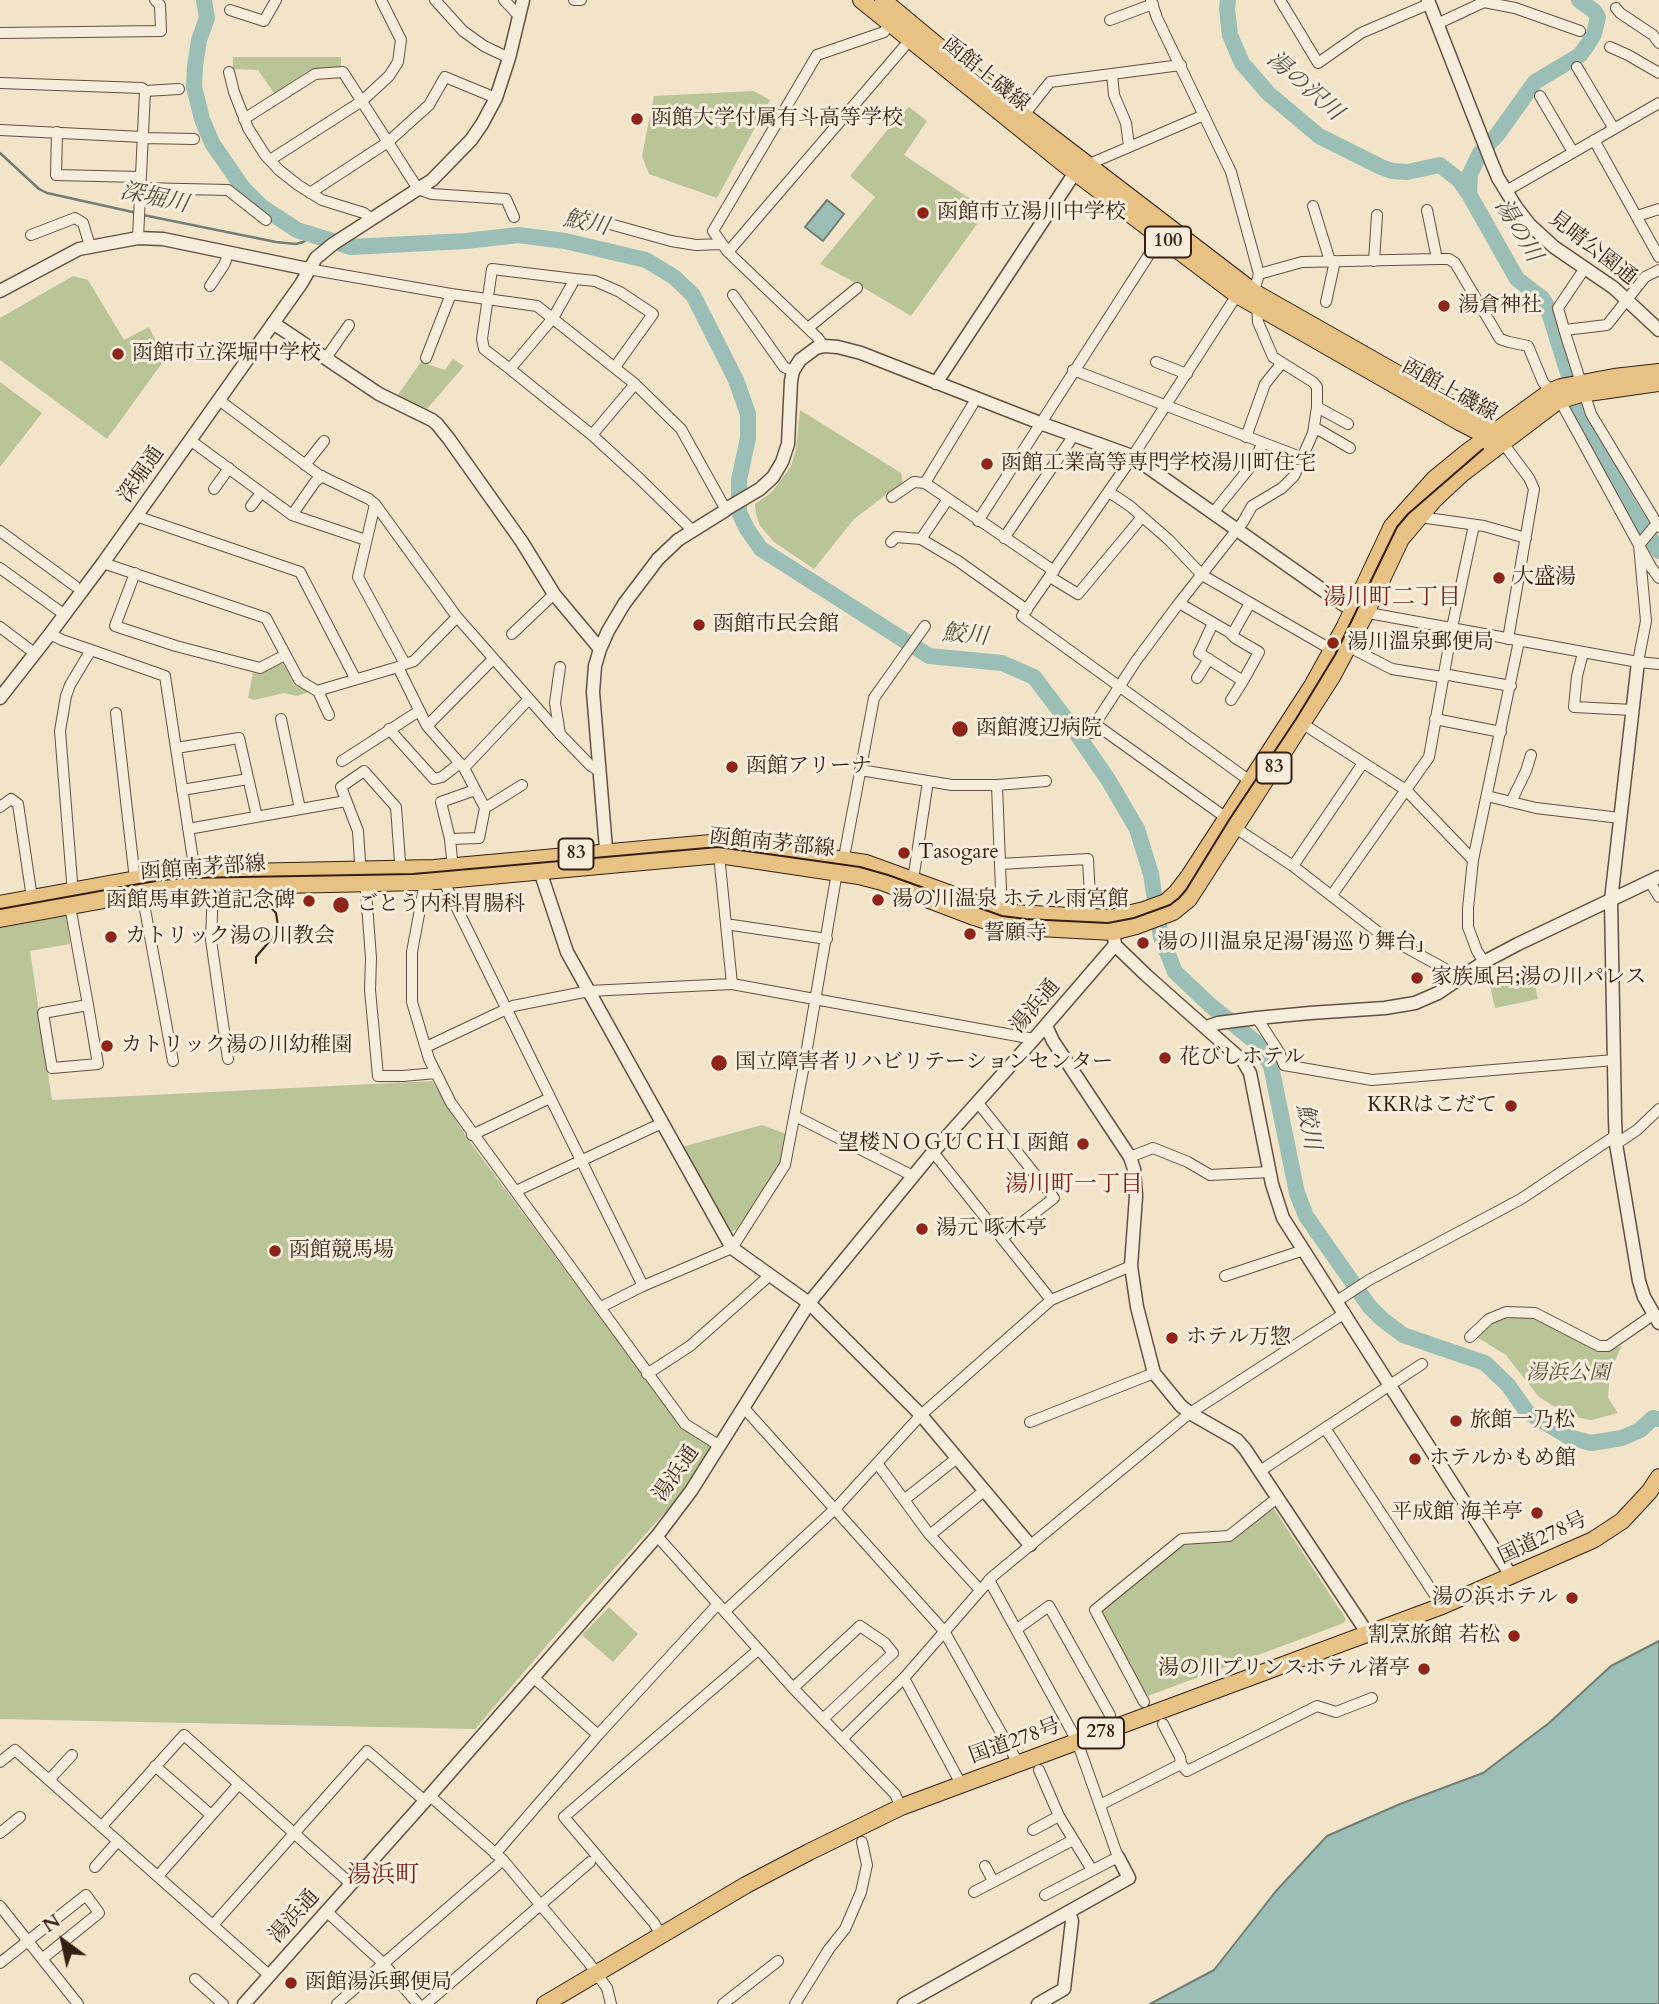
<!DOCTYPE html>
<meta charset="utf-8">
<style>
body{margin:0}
#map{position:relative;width:1659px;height:2004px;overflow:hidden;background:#f1e4c9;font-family:Cardo,serif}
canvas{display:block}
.north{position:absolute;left:28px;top:1906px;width:70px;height:70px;-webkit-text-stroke:5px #f6eddc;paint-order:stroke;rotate:327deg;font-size:19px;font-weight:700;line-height:28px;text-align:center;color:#351f13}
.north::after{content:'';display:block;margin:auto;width:24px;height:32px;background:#351f13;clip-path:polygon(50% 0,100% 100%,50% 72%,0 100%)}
</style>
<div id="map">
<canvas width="1659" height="2004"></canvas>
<div class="north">N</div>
</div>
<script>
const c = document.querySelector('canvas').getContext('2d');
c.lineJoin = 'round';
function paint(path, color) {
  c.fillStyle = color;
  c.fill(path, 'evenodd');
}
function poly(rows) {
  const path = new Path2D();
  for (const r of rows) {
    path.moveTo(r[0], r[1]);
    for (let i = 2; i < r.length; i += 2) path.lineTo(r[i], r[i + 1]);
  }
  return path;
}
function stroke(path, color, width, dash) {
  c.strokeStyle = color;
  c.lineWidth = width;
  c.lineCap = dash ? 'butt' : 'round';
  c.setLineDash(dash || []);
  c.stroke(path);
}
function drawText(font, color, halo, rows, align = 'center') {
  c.font = font + ' Cardo,"Noto Serif JP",serif';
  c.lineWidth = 6;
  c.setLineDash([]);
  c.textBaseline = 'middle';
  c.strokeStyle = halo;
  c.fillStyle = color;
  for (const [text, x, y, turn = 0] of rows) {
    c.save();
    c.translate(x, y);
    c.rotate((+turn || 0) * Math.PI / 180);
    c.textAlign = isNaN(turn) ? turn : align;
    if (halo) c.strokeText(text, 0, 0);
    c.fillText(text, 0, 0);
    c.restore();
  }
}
paint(poly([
 [233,57,341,57,341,68,309,70,274,93,258,70,233,69],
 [754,91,770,100,717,198,649,174,642,156,654,96],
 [909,107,927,121,904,155,987,210,911,316,854,282,820,264,875,197,850,176,894,122],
 [73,276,88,280,124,340,149,327,165,359,107,439,0,360,0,318],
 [453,359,464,366,427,409,397,396,421,362,445,370],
 [0,382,42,413,0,467],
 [800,410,901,473,903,482,854,519,814,569,774,542,760,526,756,514,755,504,772,492,791,466,796,449],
 [279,663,284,665,294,685,309,692,297,696,284,693,254,700,248,698,253,673,260,674],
 [66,916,70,944,30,951,52,1100,432,1081,467,1138,683,1429,711,1447,676,1500,579,1608,475,1729,0,1719,0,928],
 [1532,972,1538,999,1495,1008,1489,981],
 [762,1125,786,1134,782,1163,736,1230,728,1232,682,1147],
 [1515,1315,1536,1318,1597,1349,1610,1351,1622,1345,1610,1372,1608,1398,1618,1413,1591,1420,1570,1416,1539,1397,1506,1355,1475,1336,1495,1321],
 [1272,1506,1346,1619,1344,1623,1145,1697,1099,1611,1182,1544,1230,1539],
 [609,1607,638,1634,613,1662,582,1635]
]), '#b9c497');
const water = poly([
 [827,200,844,214,823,241,805,227,827,200],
 [1659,1641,1659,2004,1150,2004,1214,1970,1276,1891,1327,1836,1400,1804,1483,1773,1549,1723,1611,1666,1659,1641]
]);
paint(water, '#9bbeb7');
stroke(water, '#727e75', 2);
stroke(poly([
 [0,153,39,189,47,193,137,213],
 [143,215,276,242,296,244,303,242,314,235]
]), '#727e75', 2.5);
stroke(poly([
 [204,0,207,18,199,40,195,66,194,87,202,119,212,143,243,188,262,207,297,230,351,247,466,241,518,235,565,241,646,260,674,277,693,295,736,380,748,414,748,438,739,480,739,512,747,529,761,549,929,656,1002,663,1034,677,1072,727,1109,781,1137,829,1151,874,1161,937,1175,972,1210,1005,1258,1044,1271,1066,1297,1193,1306,1216,1369,1306,1382,1319,1403,1335,1485,1363,1508,1385,1527,1412,1569,1437,1591,1443,1622,1438,1640,1430,1653,1418,1659,1419],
 [1228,0,1227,9,1230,35,1242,63,1268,93,1319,136,1381,167,1392,171,1407,172,1440,165,1459,180,1469,194],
 [1579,0,1594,11,1598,17,1594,34,1588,44,1580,55,1535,82,1497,135,1480,153,1470,174,1469,194,1517,279,1542,298,1547,306,1579,408,1594,442,1630,507,1659,551]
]), '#9bbeb7', 16);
const minor = poly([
 [435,0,463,31,484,46,509,58],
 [504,0,519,16],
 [574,0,581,0],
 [1151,0,1157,18,1231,172,1259,274,1254,292],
 [1280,0,1318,63,1361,33,1429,4],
 [1616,8,1620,13,1653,35,1659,43],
 [230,10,264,21,276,0],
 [1110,20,1153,4],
 [1437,24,1484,2,1515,8,1580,31],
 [0,33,161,31,160,5,155,0],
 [1610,47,1628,55,1659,73],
 [1577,67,1614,129],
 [229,72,234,92,248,128,265,155,279,170,298,185,322,200,364,213,371,219],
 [1112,74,1114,95,1126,123,1129,146],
 [0,83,142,88,145,91,138,238],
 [145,91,179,89],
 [1540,96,1573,152],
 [1024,115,1050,82,1181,65],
 [244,119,315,74,343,72,418,189,432,194,506,199,514,217],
 [0,130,143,137],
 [57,132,56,175,140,177],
 [143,138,194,139],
 [1594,140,1659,257],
 [270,160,362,101,389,76,398,62,401,40,381,0],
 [1087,165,1204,115],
 [140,188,228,190,266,220],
 [1506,191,1659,103],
 [310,193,388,142,429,105,445,77,496,98],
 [1313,206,1330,261],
 [588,215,592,219,671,241,696,245,721,244],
 [1637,216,1659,209],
 [31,235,75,218,83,223,90,246],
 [728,252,713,231,817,55,884,32,892,21],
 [1437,259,1449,259,1455,263,1500,339,1509,342,1528,346,1543,382,1563,406,1651,567,1659,578],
 [1374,261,1377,215],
 [1585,268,1558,308,1566,336,1591,414,1659,527],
 [308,269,451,294,537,306,635,384,681,429,726,510,728,508],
 [1259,274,1302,262,1437,259,1427,210],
 [210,286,224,265,226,260],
 [733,295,784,367,793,371],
 [1237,295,1129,462,1022,616,1250,781],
 [1326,302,1335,261],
 [808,328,857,288],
 [1565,330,1607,325,1645,277,1659,270],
 [824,346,817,337,728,252,909,41],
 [326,358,349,325],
 [426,358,451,294],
 [1156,362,1187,374],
 [615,367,653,314,620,292,595,281,575,279,553,318,510,369,592,435,641,480,692,530],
 [510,369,484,349,482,339,492,269,575,279],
 [1073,370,1303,458],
 [219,400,319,475,369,499,375,504,457,617,560,734,591,766,599,771],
 [1317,407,1348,424],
 [1314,427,1350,448],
 [592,435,635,384],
 [1246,437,1265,384,1281,364],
 [190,440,292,515,366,540],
 [1503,443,1529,478,1534,489,1508,639],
 [305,465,324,441],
 [925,483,973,404],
 [214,489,229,468],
 [1109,492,1130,506,1169,540,1202,575,1332,650],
 [892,497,914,482,925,483,1054,571],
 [375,504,358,577,405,664,398,667,427,726,464,768,485,808,479,838,450,839],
 [251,506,261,493],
 [1217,508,1251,466,1263,443],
 [1421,514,1427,518,1484,526,1526,538],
 [292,515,315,482,322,476],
 [136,516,300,572,355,678],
 [978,521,1163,233],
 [0,531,75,586],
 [1004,538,1070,441],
 [921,539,948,499],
 [891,542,896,537,921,539,958,561,1027,610],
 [103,563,266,618,299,680,317,691,398,667],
 [0,568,65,615],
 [135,573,115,626,176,646,260,668,285,655],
 [1050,577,1078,594,1142,517],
 [1179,603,1229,632,1235,638,1259,652,1243,681,1199,653,1213,623],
 [1363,612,1638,662,1659,664],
 [1453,623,1474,525],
 [0,627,29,649],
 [50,634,62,640,91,650,70,685,66,696,60,731,73,894],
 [512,634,554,594],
 [1232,635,1250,603],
 [1353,649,1392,669,1442,677],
 [91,650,165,676,195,873],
 [1583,653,1577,676,1574,707,1633,710],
 [1638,662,1646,621,1639,545,1653,528,1659,524],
 [405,664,414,661,457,617],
 [560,667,555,703,560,734],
 [1443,674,1511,686],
 [1197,678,1209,659],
 [318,691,329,715],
 [1231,700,1243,681],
 [116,713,135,880],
 [281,719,300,809],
 [1435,719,1501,732],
 [1095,724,1225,817],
 [1303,724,1406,790,1473,860],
 [427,726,493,659],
 [389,729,434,779,442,777,460,763],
 [1092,733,1095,724,1136,661,1176,607,1243,522,1252,506,1282,488,1294,476,1313,433,1317,407,1317,387,1313,382,1273,357,1258,322,1257,308],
 [176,748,239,738,257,817],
 [342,761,419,711],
 [464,768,529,699],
 [860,770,952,785,997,785,1002,916],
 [997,785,1046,781],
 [182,790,248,779],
 [1487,796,1536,808,1620,818],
 [1511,802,1526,771,1531,755],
 [0,807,11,799,18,804,32,898],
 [485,808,522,785],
 [1234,827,1293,866,1378,932,1449,971,1455,980],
 [188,829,346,801],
 [719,855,732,984],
 [452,859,450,839,441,802,475,790],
 [360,862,358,831,341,787,364,771,396,807,400,862],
 [1000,864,1088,859,1091,917],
 [1293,866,1363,763],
 [443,878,443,880,643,1286],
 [913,880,928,781],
 [425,882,412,952,412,1002,429,1059,451,1103,685,1424,720,1446],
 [1650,882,1659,897],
 [213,887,211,940,228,1059],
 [366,891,371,958,370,990,378,1076,403,1076,436,1073],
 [142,893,173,1061],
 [1332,895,1429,757,1452,629],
 [70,906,88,1005,98,1064,52,1068,43,1013,88,1005],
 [732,925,827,939],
 [1484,962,1477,951,1468,927,1468,908,1473,860,1519,641],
 [1257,1018,1279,1052,1284,1065,1372,1080,1614,1060],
 [426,1047,513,1006,589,991,732,984,1034,1039],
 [978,1103,1054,1198,1002,1238],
 [795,1116,913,1176],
 [472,1135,550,1098],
 [1616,1144,1637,1130,1659,1109],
 [933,1152,1051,1300],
 [1130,1157,1153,1148,1188,1162,1210,1175,1270,1172],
 [516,1191,662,1123],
 [1225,1276,1304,1250],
 [1337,1301,1369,1280,1521,1199,1615,1136],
 [601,1307,643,1286,732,1248,785,1165,805,1060,837,872,845,852,874,698,925,626],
 [1470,1337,1489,1319,1506,1312,1535,1313,1599,1346,1608,1346,1653,1315],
 [647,1374,690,1346,769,1276],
 [744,1408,944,1631,1018,1763],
 [1030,1422,1154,1373],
 [1325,1428,1442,1606],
 [877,1463,929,1534,980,1590],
 [1260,1471,1422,1364],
 [904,1500,957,1458],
 [930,1535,984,1491],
 [657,1536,793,1688,895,1794,901,1807],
 [989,1580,1077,1741,1118,1857,1045,1895],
 [725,1611,836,1508,921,1415,1051,1300,1131,1266],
 [1017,1629,1049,1606,1110,1715],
 [533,1677,598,1735],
 [904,1678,961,1784],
 [793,1688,860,1626,885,1643,893,1653,823,1719],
 [1144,1702,1095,1610,1182,1539,1229,1536,1272,1502],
 [843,1738,904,1678,992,1577,1190,1413,1345,1313],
 [0,1762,15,1750,269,1975],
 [1181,1764,1187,1771,1317,1706,1336,1712,1372,1698],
 [155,1766,211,1815],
 [1039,1770,1059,1816,1092,1870],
 [49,1780,72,1755],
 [430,1796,503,1860,589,1963,607,1988,611,2004],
 [1100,1805,1181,1764,1180,1757,1163,1724],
 [102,1826,184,1735,351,1884],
 [1033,1830,1059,1816],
 [0,1833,20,1817],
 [495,1854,598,1735,718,1604],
 [985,1866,993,1881],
 [95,1867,118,1841],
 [158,1876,239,1784],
 [974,1892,1073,1840],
 [0,1906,78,2004],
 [326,1911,383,1963,418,2004],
 [213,1925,367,1751,425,1801],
 [661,1935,654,1923,564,1817,758,1650],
 [0,1963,86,1895,99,1913,42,1959],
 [195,1979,223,2004],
 [337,2004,503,1860],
 [426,2004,590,1862],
 [723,2004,778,1961],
 [795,2004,829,1949,845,1929,861,1892,867,1865,862,1842]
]);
const tertiary = poly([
 [1428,0,1491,161,1498,178,1516,207,1530,225,1554,247,1614,288,1659,330],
 [0,291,79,249,138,238,163,239,308,269],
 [273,323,379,394,432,420,437,424,449,439,522,542,554,594,600,649],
 [936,383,1070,180,1081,169],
 [728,508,760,489,773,477,782,462,788,444,791,381,793,371,800,360,816,348,824,346,838,347,861,353,1040,423,1132,456,1344,605,1353,609],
 [1638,662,1611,900,1615,1119,1616,1144,1639,1281,1644,1297,1659,1323],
 [0,698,50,634,103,563,301,284,316,258,333,244,432,180,471,140,482,124,496,98,509,58,523,0],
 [607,861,593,692,595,666,600,649,608,631,624,604,658,559,678,540,726,510],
 [538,865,567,952,732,1248,809,1303,921,1415,1030,1545],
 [1114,937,1115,945,1146,975,1243,1061,1250,1073,1272,1184,1283,1218,1512,1577],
 [1046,1026,1053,1041,1130,1157,1134,1169,1136,1196,1131,1266,1137,1307,1154,1373,1181,1406,1190,1413,1237,1440,1245,1449,1368,1634],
 [1206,1027,1218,1023,1257,1018,1310,1013,1385,1008,1415,1003,1438,993,1484,962,1518,944,1659,877],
 [244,2004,425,1801,657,1536,691,1491,809,1303,933,1152,1034,1039,1115,945],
 [904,2004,1129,1878,1118,1857],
 [1038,2004,1064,1989,1072,1921,1069,1912]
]);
const primary = poly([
 [861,0,1064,164,1237,295,1461,423,1494,440],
 [883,0,997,95,1254,292,1467,413,1491,430],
 [0,904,158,875,195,873,434,868,722,842,866,863,992,909,1013,913,1111,918,1144,910,1166,902,1176,893,1189,876,1312,686,1345,626,1392,526,1434,479,1467,452,1551,391,1561,387,1614,377,1659,372],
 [0,919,159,890,186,887,425,882,719,855,859,876,882,882,974,917,1002,926,1113,932,1136,926,1173,912,1189,899,1332,677,1366,613,1401,539,1434,500,1463,473,1558,401,1581,394,1659,383]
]);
const trunk = poly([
 [545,2004,746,1885,809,1852,901,1807,1442,1606,1593,1540,1622,1521,1649,1492,1659,1477]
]);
stroke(minor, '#645040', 12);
stroke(tertiary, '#645040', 15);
stroke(primary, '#351f13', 18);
stroke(trunk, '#351f13', 18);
stroke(minor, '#f6eddc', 10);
stroke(tertiary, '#f6eddc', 12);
stroke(primary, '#e8c284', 16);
stroke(trunk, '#e8c284', 16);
stroke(poly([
 [0,909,161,880,187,878,413,874,718,847,860,867,888,875,1002,916,1026,919,1108,923,1134,918,1170,905,1179,898,1186,890,1229,820,1296,719,1335,655,1397,527,1408,514,1483,449],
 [256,963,256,957,273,937,278,926,276,913,267,903]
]), '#351f13', 2);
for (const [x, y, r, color] of [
 [637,119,7,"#8f2418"],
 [923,213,7,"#8f2418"],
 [1444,306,7,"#8f2418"],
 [118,354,7,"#8f2418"],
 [987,464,7,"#8f2418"],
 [1499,578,7,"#8f2418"],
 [699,625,7,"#8f2418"],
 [1333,643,7,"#8f2418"],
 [960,729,9,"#8f2418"],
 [732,767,7,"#8f2418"],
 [904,853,7,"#8f2418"],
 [878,900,7,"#8f2418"],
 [309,901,7,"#8f2418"],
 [341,905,9,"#8f2418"],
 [970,934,7,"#8f2418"],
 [111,937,7,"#8f2418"],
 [1143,943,7,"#8f2418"],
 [1417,978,7,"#8f2418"],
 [107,1046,7,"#8f2418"],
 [1165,1058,7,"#8f2418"],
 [719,1063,9,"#8f2418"],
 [1511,1106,7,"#8f2418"],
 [1083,1144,7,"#8f2418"],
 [922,1229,7,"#8f2418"],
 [275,1251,7,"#8f2418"],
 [1172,1338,7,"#8f2418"],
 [1456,1421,7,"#8f2418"],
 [1415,1459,7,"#8f2418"],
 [1537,1513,7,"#8f2418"],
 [1572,1598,7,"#8f2418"],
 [1514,1636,7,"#8f2418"],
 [1424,1669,7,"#8f2418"],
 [291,1983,7,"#8f2418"]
]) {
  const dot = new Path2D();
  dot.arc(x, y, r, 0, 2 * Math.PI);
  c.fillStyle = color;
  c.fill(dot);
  stroke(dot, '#f6eddc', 2.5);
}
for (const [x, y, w] of [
 [1168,242,46],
 [1274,768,35],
 [576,854,35],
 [1101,1733,46]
]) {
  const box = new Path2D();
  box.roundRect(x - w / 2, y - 15.5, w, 31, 5);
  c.fillStyle = '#f6eddc';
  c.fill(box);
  stroke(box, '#351f13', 2);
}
drawText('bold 19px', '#351f13', null, [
 ["100",1168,242],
 ["83",1274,768],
 ["83",576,854],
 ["278",1101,1733]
]);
drawText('21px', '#351f13', '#f6eddc', [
 ["函館上磯線",985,75,39],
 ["見晴公園通",1592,249,38],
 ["函館上磯線",1449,391,29],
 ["深堀通",142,475,-55],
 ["函館南茅部線",772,844,6],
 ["函館南茅部線",203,869,-4],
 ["湯浜通",1036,1007,-49],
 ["湯浜通",677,1474,-55],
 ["国道278号",1543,1539,-25],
 ["国道278号",1015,1742,-20],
 ["湯浜通",295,1917,-48]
]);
drawText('21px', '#351f13', '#f6eddc', [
 ["函館大学付属有斗高等学校",651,119],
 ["函館市立湯川中学校",937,213],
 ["湯倉神社",1458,306],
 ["函館市立深堀中学校",132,354],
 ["函館工業高等専門学校湯川町住宅",1001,464],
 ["大盛湯",1513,578],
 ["函館市民会館",713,625],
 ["湯川溫泉郵便局",1347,643],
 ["函館渡辺病院",976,729],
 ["函館アリーナ",746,767],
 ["Tasogare",918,853],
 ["湯の川温泉 ホテル雨宮館",892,900],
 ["函館馬車鉄道記念碑",295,901,"right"],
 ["ごとう内科胃腸科",357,905],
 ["誓願寺",984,934],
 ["カトリック湯の川教会",125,937],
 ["湯の川温泉足湯「湯巡り舞台」",1157,943],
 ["家族風呂;湯の川パレス",1431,978],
 ["カトリック湯の川幼稚園",121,1046],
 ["花びしホテル",1179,1058],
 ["国立障害者リハビリテーションセンター",735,1063],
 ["KKRはこだて",1497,1106,"right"],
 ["望楼ＮＯＧＵＣＨＩ函館",1069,1144,"right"],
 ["湯元 啄木亭",936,1229],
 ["函館競馬場",289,1251],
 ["ホテル万惣",1186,1338],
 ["旅館一乃松",1470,1421],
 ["ホテルかもめ館",1429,1459],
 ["平成館 海羊亭",1523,1513,"right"],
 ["湯の浜ホテル",1558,1598,"right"],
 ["割烹旅館 若松",1500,1636,"right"],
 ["湯の川プリンスホテル渚亭",1410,1669,"right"],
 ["函館湯浜郵便局",305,1983]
], 'left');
drawText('italic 21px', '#5d513b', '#f6eddc', [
 ["湯浜公園",1568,1374]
]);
drawText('italic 23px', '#544f44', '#f6eddc', [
 ["湯の沢川",1304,87,41],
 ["深堀川",154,199,12],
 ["鮫川",586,224,12],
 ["湯の川",1517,231,59],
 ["鮫川",965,636,6],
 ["鮫川",1307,1127,79]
]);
drawText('23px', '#7a1f14', '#f6eddc', [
 ["湯川町二丁目",1392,599],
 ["湯川町一丁目",1074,1186]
]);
drawText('24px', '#7a1f14', '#f6eddc', [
 ["湯浜町",383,1876]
]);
</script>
